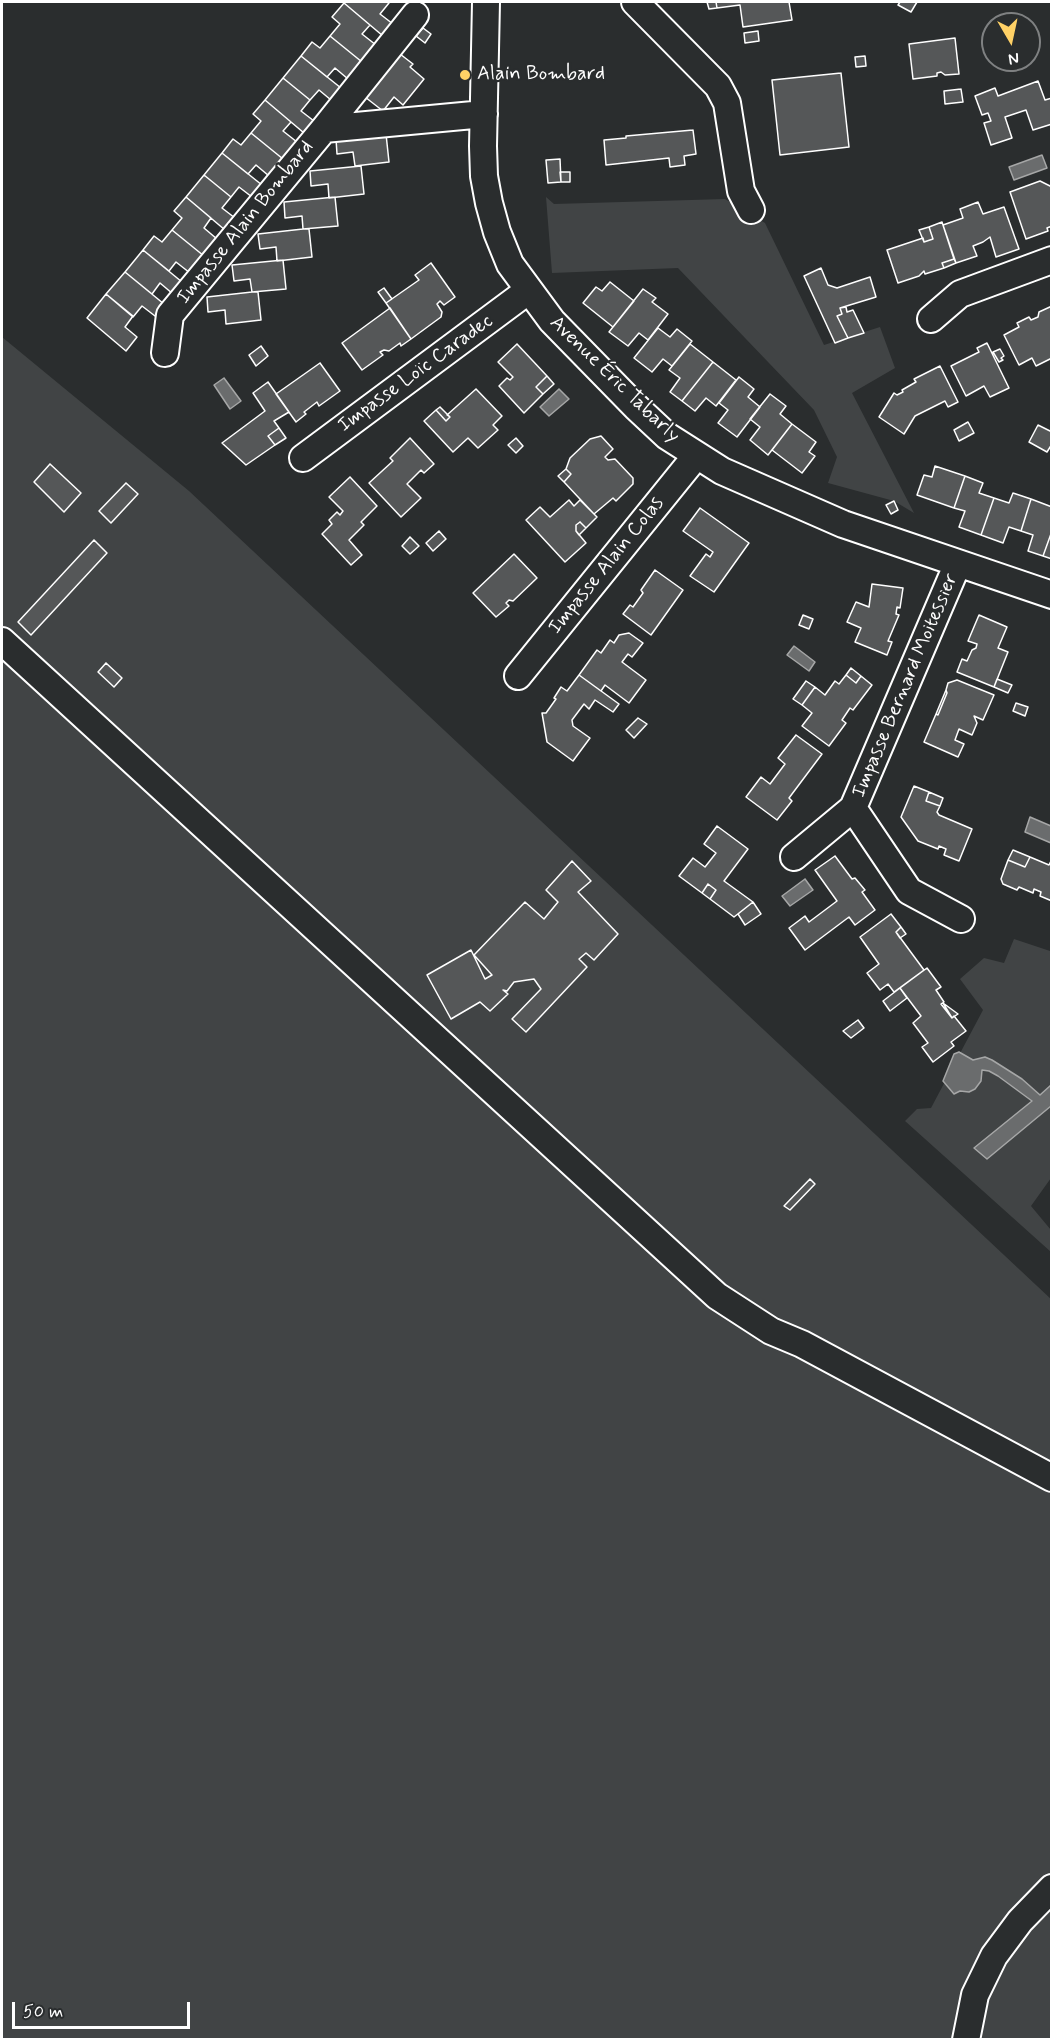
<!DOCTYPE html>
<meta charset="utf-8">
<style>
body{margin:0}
#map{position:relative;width:1053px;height:2041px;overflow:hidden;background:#2a2d2e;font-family:Mynerve,sans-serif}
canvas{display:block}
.frame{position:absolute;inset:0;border:3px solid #fff;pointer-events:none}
.north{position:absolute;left:981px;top:12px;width:60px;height:60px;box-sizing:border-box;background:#2a2d2e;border:2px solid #7f8182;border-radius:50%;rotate:171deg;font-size:16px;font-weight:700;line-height:24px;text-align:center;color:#fff}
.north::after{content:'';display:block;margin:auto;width:21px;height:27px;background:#ffd166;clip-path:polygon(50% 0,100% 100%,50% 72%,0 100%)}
.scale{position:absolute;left:12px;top:2002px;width:178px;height:27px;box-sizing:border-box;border:3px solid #fff;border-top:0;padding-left:8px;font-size:18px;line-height:21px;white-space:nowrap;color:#fff;-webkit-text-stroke:4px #2a2d2e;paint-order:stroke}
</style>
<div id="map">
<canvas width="1053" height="2041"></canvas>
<div class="frame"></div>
<div class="north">N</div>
<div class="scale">50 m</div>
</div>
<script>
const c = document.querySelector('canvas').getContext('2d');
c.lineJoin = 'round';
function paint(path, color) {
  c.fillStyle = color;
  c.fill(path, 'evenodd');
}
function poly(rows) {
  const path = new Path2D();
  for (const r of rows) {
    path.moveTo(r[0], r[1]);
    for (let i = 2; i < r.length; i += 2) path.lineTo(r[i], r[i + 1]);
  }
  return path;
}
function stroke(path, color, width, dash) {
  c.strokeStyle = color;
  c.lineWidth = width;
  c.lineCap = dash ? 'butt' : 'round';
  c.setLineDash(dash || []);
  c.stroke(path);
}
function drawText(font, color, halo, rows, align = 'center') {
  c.font = font + ' Mynerve,sans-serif';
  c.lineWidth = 4.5;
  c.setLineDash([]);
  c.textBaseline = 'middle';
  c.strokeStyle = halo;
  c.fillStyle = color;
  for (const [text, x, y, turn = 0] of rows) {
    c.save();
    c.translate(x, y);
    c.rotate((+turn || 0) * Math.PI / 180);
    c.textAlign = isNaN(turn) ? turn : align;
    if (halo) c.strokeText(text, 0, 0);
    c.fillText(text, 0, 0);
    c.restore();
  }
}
paint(poly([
 [546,197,554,204,725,199,765,223,824,345,880,327,895,368,852,393,914,513,894,501,828,483,837,457,814,410,678,268,552,273],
 [2,337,189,491,1052,1300,1051,2039,2,2039],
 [1014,939,1050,951,1051,947,1051,1178,1031,1206,1051,1230,1051,1252,905,1121,917,1109,931,1108,983,1010,960,979,984,958,1004,963]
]), '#414445');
const water = poly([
 [1042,155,1047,168,1014,180,1009,167,1042,155],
 [224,378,241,401,230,409,214,385,224,378],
 [559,389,569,399,549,416,540,407,559,389],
 [794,646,815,662,809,671,787,655,794,646],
 [1030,817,1051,826,1051,843,1025,832,1030,817],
 [805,879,813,890,790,906,782,896,805,879],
 [959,1052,973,1060,985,1057,992,1060,1022,1079,1040,1095,1051,1085,1051,1106,987,1159,974,1148,1032,1101,998,1076,989,1071,982,1070,981,1081,975,1089,969,1092,960,1091,954,1094,943,1081,954,1054,959,1052]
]);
paint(water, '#6a6c6d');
stroke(water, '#a6a7a7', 1.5);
const building = poly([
 [345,2,387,2,389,3,380,14,393,24,383,36,344,3,345,2],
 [707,2,716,2,717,8,709,9,707,2],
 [716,2,789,2,792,20,743,27,740,5,717,8,716,2],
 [900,2,917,2,911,12,898,5,900,2],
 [344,3,370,25,362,34,376,45,362,62,330,36,340,24,332,17,344,3],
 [423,28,431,34,425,43,416,36,423,28],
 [758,31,759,41,745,43,744,33,758,31],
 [330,36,362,62,348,79,335,68,327,77,301,56,312,42,320,48,330,36],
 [955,38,959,74,945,75,941,72,937,73,937,76,913,79,909,44,955,38],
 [400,54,413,64,410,67,424,79,403,105,394,97,383,111,365,97,400,54],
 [301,56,341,88,331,100,319,90,310,100,283,78,301,56],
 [865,56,866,66,856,67,855,57,865,56],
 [841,73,849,147,780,155,772,80,841,73],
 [283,78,310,100,301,111,314,121,304,133,265,100,283,78],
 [1038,81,1045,100,1052,98,1052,124,1033,130,1026,110,1005,117,1012,138,991,145,984,123,991,121,988,113,982,115,975,96,995,88,998,96,1038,81],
 [961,89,963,102,945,104,944,91,961,89],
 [265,100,291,122,283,131,297,142,283,159,251,133,261,121,253,114,265,100],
 [693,130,696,154,684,156,685,165,670,167,669,158,606,165,604,140,626,138,626,136,693,130],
 [251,133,283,159,269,176,256,165,248,174,222,153,233,139,241,145,251,133],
 [386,134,389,162,355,166,353,152,337,154,336,139,386,134],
 [222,153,262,185,252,197,239,187,231,197,204,175,222,153],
 [560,159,561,182,548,183,546,160,560,159],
 [361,166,364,194,329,198,328,184,311,186,310,171,361,166],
 [560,172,570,172,570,182,561,182,560,172],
 [204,175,231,197,222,208,235,218,225,230,186,197,204,175],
 [1040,181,1052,187,1052,226,1047,228,1048,231,1026,239,1010,192,1040,181],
 [186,197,211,218,204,228,217,239,204,256,172,230,182,218,174,211,186,197],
 [335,197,338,226,303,229,302,216,285,218,284,202,335,197],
 [978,202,983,214,1004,207,1019,249,996,257,990,237,983,242,973,246,977,256,956,263,943,225,963,218,960,209,978,202],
 [942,222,954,259,942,263,944,268,925,274,924,271,919,276,898,283,887,250,923,238,924,242,933,239,929,227,942,222],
 [929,227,933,239,924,242,919,230,929,227],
 [303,229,309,229,312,257,277,261,276,247,260,249,258,234,303,229],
 [172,230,204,256,190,273,176,262,169,271,143,250,154,236,162,242,172,230],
 [143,250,182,282,173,294,160,283,152,294,125,272,143,250],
 [954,259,956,263,944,268,942,263,954,259],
 [283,260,286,289,252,292,250,279,234,281,232,265,283,260],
 [431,263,455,297,444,305,440,301,437,304,442,312,441,317,411,339,386,303,419,280,415,275,431,263],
 [821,268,828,285,837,288,870,277,876,297,840,308,842,314,837,316,848,338,835,343,804,276,821,268],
 [125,272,164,304,155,316,142,306,133,317,106,294,125,272],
 [610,282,634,301,613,327,583,303,596,287,602,291,610,282],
 [384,288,392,299,386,303,378,292,384,288],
 [643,289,656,298,652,302,668,314,648,340,639,333,628,346,609,332,643,289],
 [252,292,258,292,261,320,226,324,225,310,208,312,207,297,252,292],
 [106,294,133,316,125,327,137,337,126,351,87,318,106,294],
 [1052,306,1052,358,1036,366,1032,358,1019,365,1004,335,1019,327,1017,323,1029,317,1031,320,1038,317,1039,312,1052,306],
 [846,307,847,312,853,310,864,333,848,338,837,316,842,314,840,308,846,307],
 [390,308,411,339,401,346,400,343,389,351,384,350,380,352,383,355,362,370,342,343,390,308],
 [658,328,670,337,677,329,692,341,672,366,663,359,652,372,634,358,658,328],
 [987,343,1009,388,990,397,984,386,966,396,951,366,979,352,977,348,987,343],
 [517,344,547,376,536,387,543,394,524,413,499,386,507,378,510,380,513,377,498,362,517,344],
 [690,344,713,362,682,401,670,392,680,378,669,370,690,344],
 [261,346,268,356,256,366,249,355,261,346],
 [1000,349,1004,356,1001,358,1003,360,999,362,993,352,1000,349],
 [713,362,736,380,716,406,706,398,695,411,682,401,713,362],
 [320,363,340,391,319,406,317,402,304,412,306,414,296,422,276,394,320,363],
 [940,366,958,402,948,407,945,401,915,416,904,434,879,417,894,393,897,395,903,392,902,390,916,382,914,379,940,366],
 [547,376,554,384,543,394,536,387,547,376],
 [739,377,754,389,748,397,760,407,737,437,718,423,728,410,719,403,739,377],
 [268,382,289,412,274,421,279,428,268,436,275,445,246,465,222,443,265,411,253,393,268,382],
 [476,389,502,416,493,425,498,430,478,448,468,438,453,452,424,421,436,410,446,421,450,417,447,415,476,389],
 [770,394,786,406,780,414,792,424,768,455,750,440,760,427,750,419,770,394],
 [440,407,450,417,446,421,436,410,440,407],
 [968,422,974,433,959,441,954,430,968,422],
 [792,424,816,442,809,452,815,456,802,473,772,450,792,424],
 [1038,425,1052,432,1052,444,1047,452,1029,442,1038,425],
 [279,428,286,438,275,445,268,436,279,428],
 [601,436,613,449,605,457,608,460,615,459,633,478,633,484,616,501,613,498,594,514,564,482,571,474,566,469,570,458,590,439,601,436],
 [410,438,434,464,424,473,421,470,407,484,421,498,401,517,369,483,393,461,390,458,410,438],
 [516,438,523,446,516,453,508,445,516,438],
 [50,464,81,493,64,512,34,482,50,464],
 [935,466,965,476,954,508,917,495,924,475,932,477,935,466],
 [566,469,571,474,564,482,558,476,566,469],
 [965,476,983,483,979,493,994,498,981,535,959,527,965,511,954,508,965,476],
 [350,477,377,506,361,522,364,525,349,540,362,555,351,565,322,534,332,524,329,520,337,512,340,515,343,511,329,497,350,477],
 [126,483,138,494,111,523,99,511,126,483],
 [1013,493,1031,499,1021,531,1009,527,1003,543,981,535,994,498,1009,503,1013,493],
 [1031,499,1052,507,1052,531,1043,556,1028,551,1033,535,1021,531,1031,499],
 [569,500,574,506,580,500,597,517,586,528,580,522,576,525,576,531,586,543,565,562,526,520,540,507,550,517,569,500],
 [894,501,898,510,891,514,886,505,894,501],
 [700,508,749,543,714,592,690,576,706,554,710,557,713,552,683,531,700,508],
 [580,522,586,528,579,535,576,531,576,525,580,522],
 [439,531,446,539,433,551,426,543,439,531],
 [1052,531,1052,559,1043,556,1052,531],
 [410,537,419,546,410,554,402,546,410,537],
 [94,540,107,553,31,635,18,622,94,540],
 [514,554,537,578,513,601,509,600,506,603,509,606,496,617,473,593,514,554],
 [655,570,683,590,651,635,623,614,630,605,633,607,643,593,641,590,655,570],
 [872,584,903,588,900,608,897,607,896,614,899,615,888,641,892,642,887,655,855,642,861,628,847,622,856,602,869,607,872,584],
 [803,615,813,619,809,629,799,625,803,615],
 [979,615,1007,627,998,648,1008,652,994,687,957,672,962,659,967,661,972,650,976,648,977,644,968,641,979,615],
 [629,633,643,643,632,657,628,654,622,662,646,680,629,703,605,685,601,691,579,675,597,650,601,653,610,640,614,643,619,635,629,633],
 [106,663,122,678,114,687,98,672,106,663],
 [851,668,861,676,856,683,846,675,851,668],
 [579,675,619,704,613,712,595,700,589,709,584,704,572,720,573,726,590,738,573,761,547,742,542,713,546,713,556,699,554,698,561,687,567,691,579,675],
 [846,675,856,683,861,676,872,685,853,710,850,708,842,720,846,723,829,746,802,726,812,713,802,705,815,687,825,695,835,681,839,684,846,675],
 [997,679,1012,685,1008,693,994,687,997,679],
 [957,680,994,695,983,720,974,716,977,723,972,735,959,729,955,740,964,744,958,757,924,742,936,714,938,715,947,693,946,690,948,683,957,680],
 [806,681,815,687,802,705,793,699,806,681],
 [946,690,947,693,938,715,936,714,946,690],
 [1016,703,1028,707,1025,716,1013,711,1016,703],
 [638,718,647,724,634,738,626,730,638,718],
 [796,735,822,754,789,798,792,801,777,820,746,797,761,777,770,784,785,764,778,758,796,735],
 [914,786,929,792,926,801,940,806,937,812,939,815,972,829,959,861,944,855,946,849,939,846,938,849,918,841,901,817,914,786],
 [929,792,943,798,940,806,926,801,929,792],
 [717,826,748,849,724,881,753,902,734,917,710,899,716,890,708,884,702,893,679,876,693,858,705,867,716,853,704,844,717,826],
 [1013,850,1030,857,1025,867,1008,860,1013,850],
 [835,856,852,879,855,878,865,890,862,892,875,910,855,925,849,917,805,950,789,928,805,916,809,922,837,901,815,870,835,856],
 [1030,857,1049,865,1052,859,1052,901,1040,896,1041,892,1034,889,1033,893,1019,887,1017,890,1003,884,1001,879,1008,860,1025,867,1030,857],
 [572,861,591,881,578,892,618,934,594,960,586,953,579,959,587,967,526,1032,512,1019,541,989,534,979,514,982,507,991,503,990,508,994,490,1011,480,1002,451,1019,427,975,471,950,485,979,492,975,474,955,525,902,544,919,558,902,546,890,572,861],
 [708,884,716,890,710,899,702,893,708,884],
 [753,902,761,914,745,925,738,914,753,902],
 [891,914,901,927,896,932,924,970,894,992,888,984,880,990,867,973,879,964,860,937,891,914],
 [901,927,906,934,900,938,896,932,901,927],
 [927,968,941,987,936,990,944,1002,941,1004,952,1018,954,1016,966,1031,951,1042,954,1046,933,1062,922,1047,928,1043,913,1023,921,1016,900,988,927,968],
 [900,988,907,998,890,1011,883,1001,900,988],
 [943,1003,958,1014,952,1018,943,1003],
 [858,1020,864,1028,851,1038,843,1031,858,1020],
 [810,1179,815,1184,790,1210,784,1206,810,1179]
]);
paint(building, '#555758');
stroke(building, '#fff', 1.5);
const minor = poly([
 [486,2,483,146,484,176,489,203,497,232,510,264,552,321,636,407,667,436,722,471,843,524,1052,595],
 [635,2,718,86,727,103,741,191,751,210],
 [324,129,415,15],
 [931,319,960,294,1052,260],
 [165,353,170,315,324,129,484,114],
 [303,458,529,290],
 [2,641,717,1296,771,1331,802,1344,1052,1478],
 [518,676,696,456],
 [853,808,909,891,961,919],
 [794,857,853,808,958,563],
 [966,2040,975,1995,994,1956,1020,1921,1052,1888]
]);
stroke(minor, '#fff', 30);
stroke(minor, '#2a2d2e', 26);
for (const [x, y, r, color] of [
 [465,75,6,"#ffd166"]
]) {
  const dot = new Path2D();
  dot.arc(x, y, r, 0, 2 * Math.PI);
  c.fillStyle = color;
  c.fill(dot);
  stroke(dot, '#2a2d2e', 2);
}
drawText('20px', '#fff', '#2a2d2e', [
 ["Alain Bombard",477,75]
], 'left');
drawText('20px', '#fff', '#2a2d2e', [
 ["Impasse Alain Bombard",246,223,-51],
 ["Impasse Loïc Caradec",416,374,-36],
 ["Avenue Éric Tabarly",614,380,44],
 ["Impasse Alain Colas",607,566,-51],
 ["Impasse Bernard Moitessier",906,686,-67]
]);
</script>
